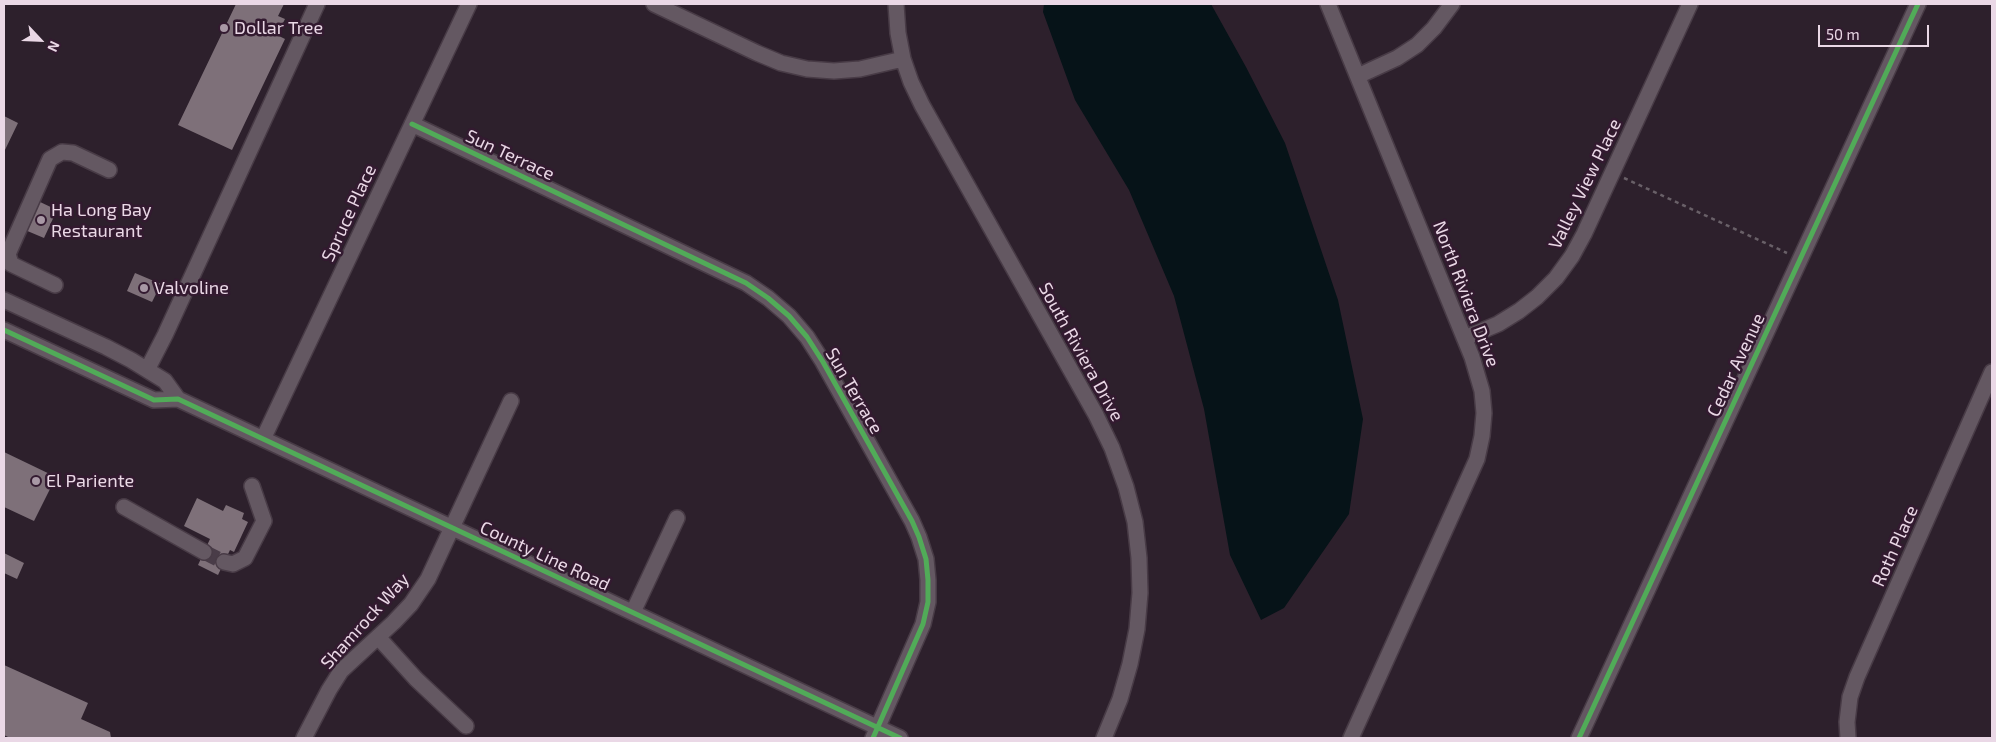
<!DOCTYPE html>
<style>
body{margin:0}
#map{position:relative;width:1996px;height:742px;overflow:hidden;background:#2d202c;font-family:"Exo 2",sans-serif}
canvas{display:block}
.frame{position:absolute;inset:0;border:5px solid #ead8e6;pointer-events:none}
.north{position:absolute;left:15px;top:15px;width:50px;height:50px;-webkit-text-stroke:4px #331a30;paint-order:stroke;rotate:115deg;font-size:14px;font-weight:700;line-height:20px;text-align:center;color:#ead8e6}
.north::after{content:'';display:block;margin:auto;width:18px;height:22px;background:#ead8e6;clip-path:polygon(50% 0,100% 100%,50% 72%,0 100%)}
.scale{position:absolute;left:1818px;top:25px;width:111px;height:22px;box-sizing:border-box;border:2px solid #ead8e6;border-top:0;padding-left:6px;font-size:15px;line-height:18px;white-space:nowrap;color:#ead8e6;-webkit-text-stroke:4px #331a30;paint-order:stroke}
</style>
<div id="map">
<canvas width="1996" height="742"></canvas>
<div class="frame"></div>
<div class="north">N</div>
<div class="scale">50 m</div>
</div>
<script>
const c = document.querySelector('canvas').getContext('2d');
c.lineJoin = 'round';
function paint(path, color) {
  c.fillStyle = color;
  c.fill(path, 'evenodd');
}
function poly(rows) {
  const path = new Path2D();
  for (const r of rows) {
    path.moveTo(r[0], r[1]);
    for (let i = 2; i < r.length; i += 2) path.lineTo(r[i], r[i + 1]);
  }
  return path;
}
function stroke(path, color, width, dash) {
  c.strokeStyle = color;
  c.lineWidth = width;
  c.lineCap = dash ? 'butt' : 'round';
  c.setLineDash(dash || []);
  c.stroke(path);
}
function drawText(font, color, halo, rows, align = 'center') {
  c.font = font + ' "Exo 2",sans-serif';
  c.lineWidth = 5;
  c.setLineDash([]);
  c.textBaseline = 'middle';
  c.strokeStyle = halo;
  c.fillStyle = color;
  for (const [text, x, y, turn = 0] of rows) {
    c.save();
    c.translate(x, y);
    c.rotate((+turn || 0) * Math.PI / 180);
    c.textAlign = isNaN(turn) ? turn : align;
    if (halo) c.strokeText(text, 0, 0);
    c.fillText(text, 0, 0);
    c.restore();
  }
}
paint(poly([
 [1044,4,1211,4,1246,67,1285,143,1338,300,1363,419,1349,514,1284,608,1261,620,1230,555,1204,409,1174,296,1129,190,1075,100,1043,12]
]), '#061318');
paint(poly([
 [236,4,284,4,278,16,285,19,277,35,285,39,232,150,178,125],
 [4,116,18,123,4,152],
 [38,201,57,210,44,238,25,230],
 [135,273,161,284,152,302,127,291],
 [4,452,56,477,34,521,4,507],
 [197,498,223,511,226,505,244,513,242,519,248,522,234,552,230,550,218,575,198,565,210,539,184,526],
 [4,553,24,563,17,579,4,573],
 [4,665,88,703,81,719,110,732,111,738,10,738,4,735]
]), '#7e7079');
stroke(poly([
 [204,552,224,562]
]), '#493c48', 15, [15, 8]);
const minor = poly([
 [654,4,757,53,781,63,807,69,834,71,860,69,903,59],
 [896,4,898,33,903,59,911,82,922,105,1096,415,1112,448,1126,487,1135,522,1139,558,1140,593,1137,629,1130,664,1120,699,1104,738],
 [1328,4,1472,357,1482,391,1484,413,1482,436,1477,459,1351,738],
 [1358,76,1397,58,1417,45,1434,28,1452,4],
 [412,124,746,283,768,298,789,316,807,337,823,362,912,521,919,537,926,559,928,580,928,602,923,624,873,738],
 [55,285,11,264,8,254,50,159,62,152,73,153,109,170],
 [4,300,106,347,131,360,165,381,178,399],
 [4,330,154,400,178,399,900,738],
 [1465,338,1498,324,1519,311,1537,297,1556,278,1572,256,1584,234,1690,4],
 [147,370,165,335,317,4],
 [263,439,469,4],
 [124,507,204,552],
 [224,562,233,564,245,558,264,521,252,486],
 [633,612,677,518],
 [378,637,416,679,466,726],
 [304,738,329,690,341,671,394,622,411,604,428,579,511,401],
 [1579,738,1918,4],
 [1848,738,1847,722,1850,697,1857,677,1992,372]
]);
stroke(minor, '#483b46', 18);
stroke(poly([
 [1624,178,1787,253]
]), '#696068', 2.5, [4, 4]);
stroke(minor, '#645862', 15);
stroke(poly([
 [412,124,746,283,768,298,789,316,807,337,823,362,912,521,919,537,926,559,928,580,928,602,923,624,873,738],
 [4,330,154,400,178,399,900,738],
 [1579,738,1918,4]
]), '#51ab58', 5);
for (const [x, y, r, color] of [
 [224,28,5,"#a898a5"],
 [41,220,5,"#a898a5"],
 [144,288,5,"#a898a5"],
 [36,481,5,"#a898a5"]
]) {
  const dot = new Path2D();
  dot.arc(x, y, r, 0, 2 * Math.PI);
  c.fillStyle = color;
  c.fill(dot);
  stroke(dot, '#331a30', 2);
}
drawText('18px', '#ead8e6', '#331a30', [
 ["Dollar Tree",234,28],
 ["Ha Long Bay",51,210],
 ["Restaurant",51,231],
 ["Valvoline",154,288],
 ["El Pariente",46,481]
], 'left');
drawText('18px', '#ead8e6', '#331a30', [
 ["Sun Terrace",510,155,25],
 ["Valley View Place",1585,184,-64],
 ["Spruce Place",349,213,-65],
 ["North Riviera Drive",1466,294,69],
 ["South Riviera Drive",1081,352,61],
 ["Cedar Avenue",1736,365,-65],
 ["Sun Terrace",854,391,60],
 ["Roth Place",1895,546,-66],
 ["County Line Road",545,556,25],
 ["Shamrock Way",365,621,-48]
]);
</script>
